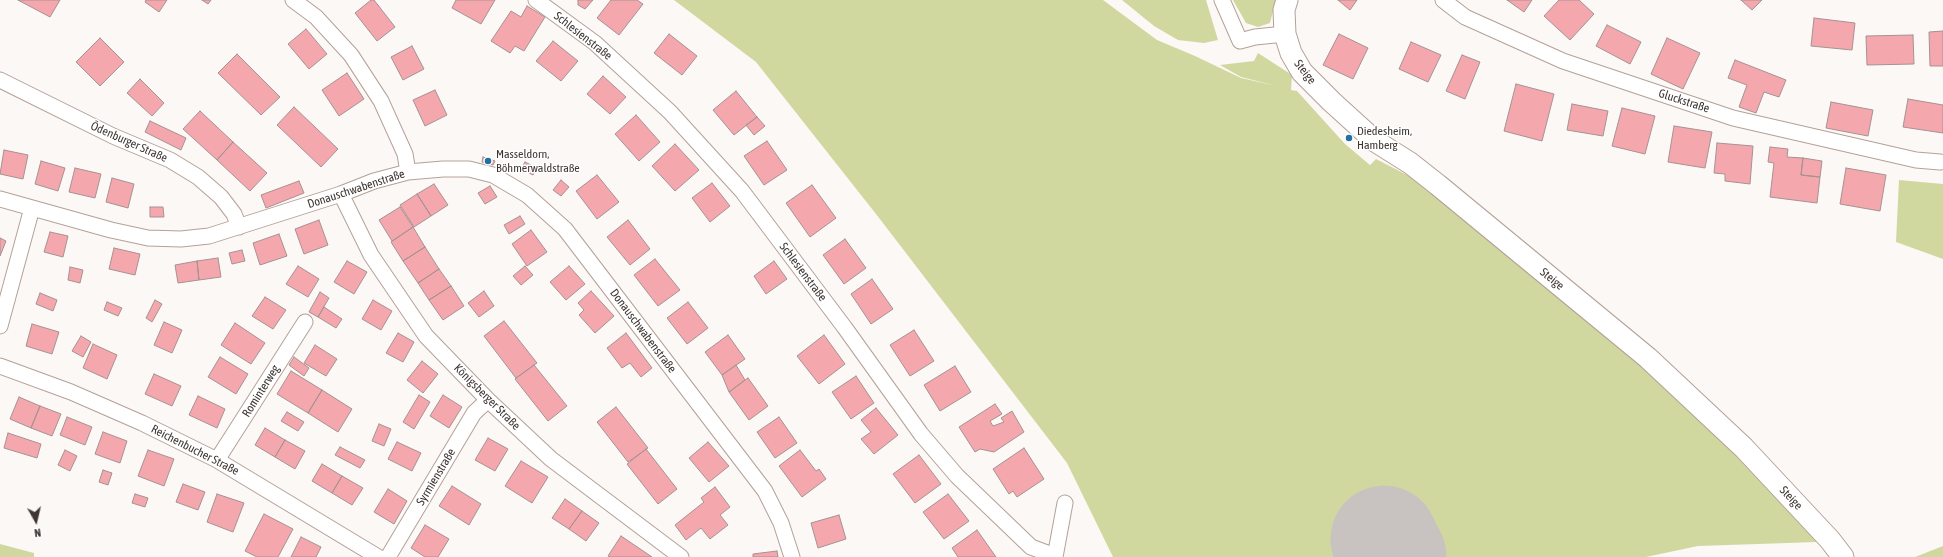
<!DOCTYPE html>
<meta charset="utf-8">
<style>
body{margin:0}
#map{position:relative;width:1943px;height:557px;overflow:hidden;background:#fcf8f6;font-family:"Asap Condensed",sans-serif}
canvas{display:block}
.north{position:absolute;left:16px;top:501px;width:40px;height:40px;-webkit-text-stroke:3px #fff;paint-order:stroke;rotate:172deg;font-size:11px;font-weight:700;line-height:16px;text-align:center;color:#3e3633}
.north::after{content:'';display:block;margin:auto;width:14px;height:18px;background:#3e3633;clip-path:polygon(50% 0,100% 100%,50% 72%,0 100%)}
</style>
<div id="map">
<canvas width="1943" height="557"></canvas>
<div class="north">N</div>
</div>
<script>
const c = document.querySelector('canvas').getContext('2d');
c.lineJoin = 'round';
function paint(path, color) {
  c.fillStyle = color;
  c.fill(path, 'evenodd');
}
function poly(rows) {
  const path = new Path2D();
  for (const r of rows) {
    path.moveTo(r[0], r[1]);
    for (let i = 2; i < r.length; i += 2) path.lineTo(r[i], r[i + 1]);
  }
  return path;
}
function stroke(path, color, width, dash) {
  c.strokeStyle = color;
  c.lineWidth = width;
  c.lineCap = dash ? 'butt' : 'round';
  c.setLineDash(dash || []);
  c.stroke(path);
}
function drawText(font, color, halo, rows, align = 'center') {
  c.font = font + ' "Asap Condensed",sans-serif';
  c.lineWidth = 3;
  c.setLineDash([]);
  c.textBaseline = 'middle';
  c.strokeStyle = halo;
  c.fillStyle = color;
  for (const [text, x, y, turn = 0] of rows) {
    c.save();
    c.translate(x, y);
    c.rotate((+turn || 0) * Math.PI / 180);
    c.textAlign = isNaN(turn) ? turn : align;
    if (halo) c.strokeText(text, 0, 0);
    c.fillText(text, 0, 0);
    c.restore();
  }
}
paint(poly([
 [674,0,1103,0,1157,40,1195,56,1241,78,1277,86,1241,77,1220,65,1254,61,1258,53,1292,75,1291,90,1297,91,1345,144,1370,165,1376,159,1411,177,1648,358,1744,448,1817,542,1698,546,1646,557,1113,557,1067,463,876,214,756,62],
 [1122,0,1206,0,1218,40,1204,43,1178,40,1154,26],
 [1233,0,1276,0,1270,23,1258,27,1246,23],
 [1899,180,1943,184,1943,259,1896,242],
 [0,544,34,553,34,557,0,557],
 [1943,546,1943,557,1915,557]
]), '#d0d89f');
stroke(poly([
 [1384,539,1393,557]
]), '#c8c2c0', 107);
const building = poly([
 [18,0,60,0,50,17,18,0],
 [146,0,167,0,159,12,145,2,146,0],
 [202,0,211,0,208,4,202,0],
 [371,0,374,0,395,27,377,41,355,13,371,0],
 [456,0,495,0,481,24,452,8,456,0],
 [578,0,593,0,585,9,578,5,578,0],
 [611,0,637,0,643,4,619,35,597,18,611,0],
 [1338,0,1357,0,1350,10,1338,0],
 [1507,0,1532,0,1524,12,1507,0],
 [1559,0,1579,0,1594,14,1570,40,1544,16,1559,0],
 [1741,0,1762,0,1752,10,1741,0],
 [527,6,545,17,524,51,515,46,510,53,491,41,511,11,521,17,527,6],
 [1814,18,1855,23,1852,50,1811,46,1814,18],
 [1607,25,1641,42,1630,64,1596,46,1607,25],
 [306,29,327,54,309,69,288,44,306,29],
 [1943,31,1943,66,1930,66,1929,32,1943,31],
 [669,34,697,56,682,75,654,53,669,34],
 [1339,34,1368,48,1353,79,1323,65,1339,34],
 [1913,35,1914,64,1867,65,1866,36,1913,35],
 [100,38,124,62,100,86,76,62,100,38],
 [1667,38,1700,53,1683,89,1651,74,1667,38],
 [553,41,578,61,561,81,536,61,553,41],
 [1411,42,1441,55,1428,82,1399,69,1411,42],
 [412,46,424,69,403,80,391,57,412,46],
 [237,54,280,97,261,115,218,73,237,54],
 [1462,55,1480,62,1465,99,1446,91,1462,55],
 [1735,60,1786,80,1779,97,1764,92,1756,113,1739,107,1747,85,1728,78,1735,60],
 [347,73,364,99,339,116,322,90,347,73],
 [603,76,626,97,610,114,587,94,603,76],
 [140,79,164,103,152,116,127,93,140,79],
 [1516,84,1554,94,1542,141,1504,131,1516,84],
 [435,90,447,115,425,126,413,100,435,90],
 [736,91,757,117,734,135,713,110,736,91],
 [1908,99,1943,105,1943,133,1903,127,1908,99],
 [1831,102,1873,110,1868,136,1826,128,1831,102],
 [1572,104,1608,111,1603,136,1567,130,1572,104],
 [294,107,338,149,321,167,277,125,294,107],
 [1622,108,1655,116,1645,154,1612,146,1622,108],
 [200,111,233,142,217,160,183,129,200,111],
 [636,115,660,142,639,161,615,134,636,115],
 [757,117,765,126,754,135,746,125,757,117],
 [150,121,186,138,181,150,145,132,150,121],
 [1674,126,1712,132,1705,168,1668,162,1674,126],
 [767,141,787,170,764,185,744,156,767,141],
 [233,142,267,173,250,191,217,160,233,142],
 [1717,143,1753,146,1750,184,1725,181,1725,174,1714,173,1717,143],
 [675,144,699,170,675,191,652,166,675,144],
 [1770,147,1788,149,1787,157,1803,158,1801,175,1820,177,1817,203,1770,197,1774,163,1768,162,1770,147],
 [4,150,28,155,23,179,0,174,4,150],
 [483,157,495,161,493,165,482,162,483,157],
 [1803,158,1822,161,1820,177,1801,175,1803,158],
 [41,161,65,168,58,191,35,184,41,161],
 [525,162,537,168,533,175,521,169,525,162],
 [75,168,101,174,95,198,69,192,75,168],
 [1846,168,1886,175,1880,211,1840,204,1846,168],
 [597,175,619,202,597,219,576,191,597,175],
 [112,178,134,184,128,208,106,202,112,178],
 [561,180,569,187,561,196,553,190,561,180],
 [299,181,304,193,266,208,261,195,299,181],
 [712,183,730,206,710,222,692,198,712,183],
 [434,184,448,205,431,216,417,194,434,184],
 [812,185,836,218,810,237,786,203,812,185],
 [490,186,497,197,485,204,478,193,490,186],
 [417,194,431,216,414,227,400,205,417,194],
 [150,207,163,207,164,217,150,217,150,207],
 [400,207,413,227,392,241,379,220,400,207],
 [520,216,525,224,509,234,504,225,520,216],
 [319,220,328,245,304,254,295,229,319,220],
 [628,220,650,249,630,265,607,237,628,220],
 [413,227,425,247,403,261,391,242,413,227],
 [531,230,547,252,527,266,512,244,531,230],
 [50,232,68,236,63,257,44,252,50,232],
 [279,234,287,256,260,265,253,243,279,234],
 [0,238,6,241,0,256,0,238],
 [845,239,866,268,844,284,823,255,845,239],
 [425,247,439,269,418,283,403,261,425,247],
 [114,248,140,254,135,275,109,269,114,248],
 [242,250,245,261,232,264,229,253,242,250],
 [218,258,221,277,199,280,197,261,218,258],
 [655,259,680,290,658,306,634,275,655,259],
 [197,261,199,280,178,283,175,265,197,261],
 [347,261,367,272,354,294,334,282,347,261],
 [774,261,787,279,766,294,754,276,774,261],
 [298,266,319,279,308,297,286,284,298,266],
 [525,266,533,275,521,285,513,276,525,266],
 [569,266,585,284,566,300,550,282,569,266],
 [70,267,83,270,80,283,68,280,70,267],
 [439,269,451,286,429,300,418,283,439,269],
 [872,279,893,309,871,324,851,294,872,279],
 [451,286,464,306,443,320,429,300,451,286],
 [484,291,494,306,479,317,468,303,484,291],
 [591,291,614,316,595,333,579,315,584,310,578,303,591,291],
 [320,292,329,298,318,317,309,312,320,292],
 [40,293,57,300,53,311,36,304,40,293],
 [265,297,286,310,273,329,252,316,265,297],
 [155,300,162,304,152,322,146,318,155,300],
 [373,300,392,311,381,330,362,319,373,300],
 [107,302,122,308,118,316,104,310,107,302],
 [688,302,708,328,687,344,667,318,688,302],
 [324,307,342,319,336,328,318,317,324,307],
 [504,321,537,363,516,378,484,336,504,321],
 [164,322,182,330,172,353,154,345,164,322],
 [235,323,265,343,251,364,221,345,235,323],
 [32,324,59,332,52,354,26,346,32,324],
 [914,330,934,361,910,376,890,345,914,330],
 [398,333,414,342,403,362,386,353,398,333],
 [626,333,652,368,641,377,630,363,622,368,607,348,626,333],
 [728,335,745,359,722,375,705,352,728,335],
 [824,335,845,364,819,384,797,356,824,335],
 [81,336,91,342,83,357,72,351,81,336],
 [93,344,117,355,107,379,83,368,93,344],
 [315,345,337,359,326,376,304,363,315,345],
 [220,357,248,374,236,394,208,377,220,357],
 [294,357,309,368,304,376,289,365,294,357],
 [422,361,438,374,423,393,407,380,422,361],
 [534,365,567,406,548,421,515,379,534,365],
 [736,365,745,380,729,392,722,375,736,365],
 [955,366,971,392,940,411,924,385,955,366],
 [291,371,322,390,308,413,277,394,291,371],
 [154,374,181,386,172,406,145,394,154,374],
 [856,376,874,403,851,419,832,392,856,376],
 [748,378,768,406,749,420,729,392,748,378],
 [322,390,352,409,338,432,308,413,322,390],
 [419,395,430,402,414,429,403,422,419,395],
 [443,395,462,407,449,428,430,416,443,395],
 [198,396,225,409,217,428,189,415,198,396],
 [19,397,40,406,31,428,10,419,19,397],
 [995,404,1002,414,990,421,993,426,1004,422,1001,418,1012,411,1024,432,994,452,980,449,975,452,959,427,995,404],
 [40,406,61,414,52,436,31,428,40,406],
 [616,407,648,448,628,462,597,422,616,407],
 [876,408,898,435,874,454,861,439,871,432,861,420,876,408],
 [287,412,304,422,298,431,281,421,287,412],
 [67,417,92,427,85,445,60,435,67,417],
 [779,417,797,443,775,458,757,432,779,417],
 [379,424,391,429,384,446,372,441,379,424],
 [265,428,285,440,275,457,255,445,265,428],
 [103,432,127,441,120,463,95,454,103,432],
 [8,433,41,444,37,458,4,448,8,433],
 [488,438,508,449,495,471,475,460,488,438],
 [285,440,305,451,295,469,275,457,285,440],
 [397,442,421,453,412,471,388,459,397,442],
 [708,442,729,466,709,482,689,458,708,442],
 [340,447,365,460,360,468,335,455,340,447],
 [1024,448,1044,479,1017,497,1013,491,1009,494,993,469,1024,448],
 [646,449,677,489,658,504,627,464,646,449],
 [65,450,77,456,70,471,58,465,65,450],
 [148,450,174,459,164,486,138,476,148,450],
 [800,450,816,471,819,469,826,479,802,497,779,466,800,450],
 [919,455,941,484,915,503,893,474,919,455],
 [521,461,548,477,532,503,505,486,521,461],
 [322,464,342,476,332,493,312,481,322,464],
 [103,470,112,473,108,485,99,482,103,470],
 [342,476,363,488,352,505,332,493,342,476],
 [183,484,205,492,198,510,176,502,183,484],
 [452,486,481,504,469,525,439,506,452,486],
 [715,487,730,507,720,515,728,525,710,539,701,528,686,540,675,525,704,502,701,498,715,487],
 [388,489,407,501,394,524,374,512,388,489],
 [135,494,148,498,145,507,132,503,135,494],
 [217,494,244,503,233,532,207,522,217,494],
 [948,494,969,521,944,539,923,512,948,494],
 [565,499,582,511,569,529,552,518,565,499],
 [582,511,599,523,586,541,569,529,582,511],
 [264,514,293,529,278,557,257,557,245,551,264,514],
 [839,515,846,539,818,548,811,523,839,515],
 [425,525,449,539,438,557,425,557,411,548,425,525],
 [977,530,996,557,958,557,952,548,977,530],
 [621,536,652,557,610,557,608,556,621,536],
 [301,537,321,547,316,557,291,557,301,537],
 [777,551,778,557,753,557,753,554,777,551]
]);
paint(building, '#f4a8ad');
stroke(building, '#a69191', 1);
const street = poly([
 [293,0,316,17,351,55,381,101,405,154,408,172],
 [536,0,595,43,670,112,742,191,845,328,921,434,957,476,1031,547,1055,556],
 [1222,0,1240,41,1255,37,1285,34],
 [1443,0,1465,17,1563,61,1733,118,1916,160,1940,162],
 [0,80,113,136,170,160,198,177,221,197,234,214,239,227],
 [341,194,371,255,426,336,488,400,551,459,681,557],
 [0,199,111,230,148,238,181,239,209,236,341,194,374,181,408,172,443,169,469,169,493,175,527,195,565,229,765,491,781,523,792,557],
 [0,326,32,208],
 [0,366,71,392,142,423,217,460,378,557],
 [217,460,305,322],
 [388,557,474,413,488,400],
 [1055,557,1065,503]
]);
const secondary = poly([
 [1287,0,1284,10,1285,34,1291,53,1302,72,1332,102,1375,141,1410,163,1438,185,1648,358,1744,448,1830,540,1843,557]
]);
stroke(street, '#b4a198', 17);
stroke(secondary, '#b4a198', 23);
stroke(street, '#fff', 15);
stroke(secondary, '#fff', 21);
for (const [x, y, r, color] of [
 [1349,138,4,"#2370a3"],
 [488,161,4,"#2370a3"]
]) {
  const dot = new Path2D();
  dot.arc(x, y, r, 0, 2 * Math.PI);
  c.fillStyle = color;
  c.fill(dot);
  stroke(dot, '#fff', 1.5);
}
drawText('12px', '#3e3633', '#fff', [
 ["Schlesienstraße",583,36,38],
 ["Steige",1305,72,52],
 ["Gluckstraße",1684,101,18],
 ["Ödenburger Straße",129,142,24],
 ["Donauschwabenstraße",356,189,-18],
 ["Schlesienstraße",803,272,53],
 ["Steige",1552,279,39],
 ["Donauschwabenstraße",643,331,53],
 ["Rominterweg",261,391,-58],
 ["Königsberger Straße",487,397,45],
 ["Reichenbucher Straße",195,450,27],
 ["Syrmienstraße",436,477,-59],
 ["Steige",1791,498,47]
]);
drawText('12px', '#3e3633', '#fff', [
 ["Diedesheim,",1357,131],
 ["Hamberg",1357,145],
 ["Masseldorn,",496,154],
 ["Böhmerwaldstraße",496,168]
], 'left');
</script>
